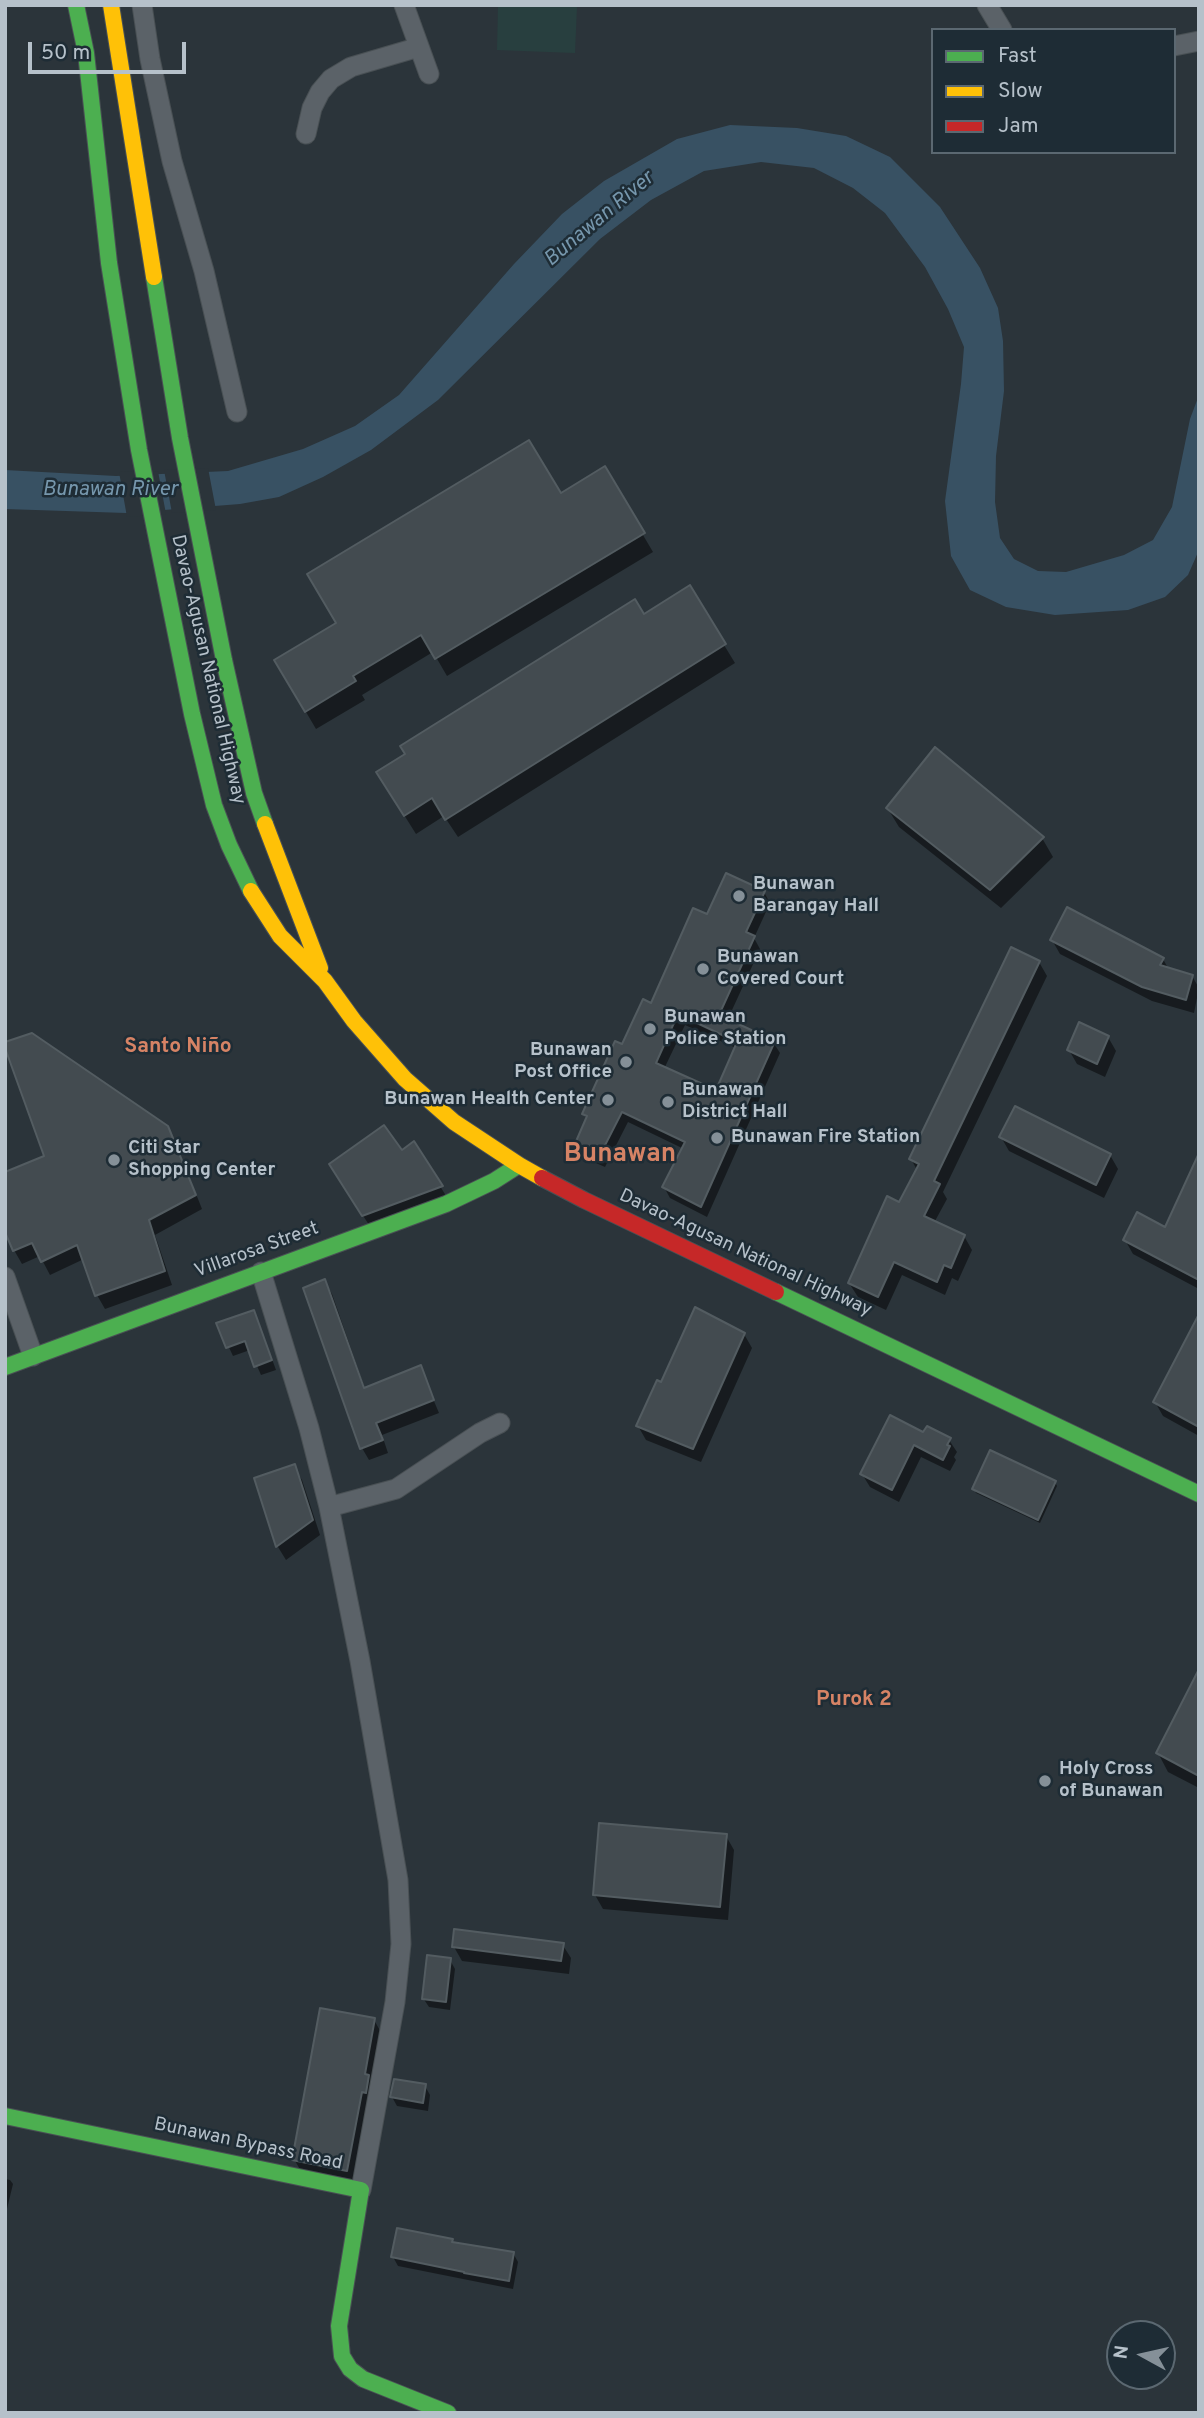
<!DOCTYPE html>
<meta charset="utf-8">
<style>
body{margin:0}
#map{position:relative;width:1204px;height:2418px;overflow:hidden;background:#2b343a;font-family:Overpass,sans-serif}
canvas{display:block}
.frame{position:absolute;inset:0;border:7px solid #b6c1ca;pointer-events:none}
.legend{position:absolute;left:931px;top:28px;width:245px;height:126px;box-sizing:border-box;background:#1e2c35;border:2px solid #5b6871;margin:0;padding:9px 12px;list-style:none;font-size:21px;color:#b6c1ca}
.legend li{display:flex;align-items:center;gap:14px;height:35px}
.legend b{width:35px;border:2px solid #5b6871}
.north{position:absolute;left:1106px;top:2320px;width:70px;height:70px;box-sizing:border-box;background:#1e2c35;border:2px solid #5b6871;border-radius:50%;rotate:278deg;font-size:19px;font-weight:700;line-height:28px;text-align:center;color:#b6c1ca}
.north::after{content:'';display:block;margin:auto;width:24px;height:32px;background:#859098;clip-path:polygon(50% 0,100% 100%,50% 72%,0 100%)}
.scale{position:absolute;left:28px;top:42px;width:158px;height:32px;box-sizing:border-box;border:4px solid #b6c1ca;border-top:0;padding-left:9px;font-size:21px;line-height:24px;white-space:nowrap;color:#b6c1ca;-webkit-text-stroke:5px #1e2c35;paint-order:stroke}
</style>
<div id="map">
<canvas width="1204" height="2418"></canvas>
<div class="frame"></div>
<ul class="legend">
<li><b style="height:9px;background:#4caf50"></b>Fast</li>
<li><b style="height:9px;background:#ffc107"></b>Slow</li>
<li><b style="height:9px;background:#c62828"></b>Jam</li>
</ul>
<div class="north">N</div>
<div class="scale">50 m</div>
</div>
<script>
const c = document.querySelector('canvas').getContext('2d');
c.lineJoin = 'round';
function paint(path, color) {
  c.fillStyle = color;
  c.fill(path, 'evenodd');
}
function poly(rows) {
  const path = new Path2D();
  for (const r of rows) {
    path.moveTo(r[0], r[1]);
    for (let i = 2; i < r.length; i += 2) path.lineTo(r[i], r[i + 1]);
  }
  return path;
}
function stroke(path, color, width, dash) {
  c.strokeStyle = color;
  c.lineWidth = width;
  c.lineCap = dash ? 'butt' : 'round';
  c.setLineDash(dash || []);
  c.stroke(path);
}
function drawText(font, color, halo, rows, align = 'center') {
  c.font = font + ' Overpass,sans-serif';
  c.lineWidth = 5;
  c.setLineDash([]);
  c.textBaseline = 'middle';
  c.strokeStyle = halo;
  c.fillStyle = color;
  for (const [text, x, y, turn = 0] of rows) {
    c.save();
    c.translate(x, y);
    c.rotate((+turn || 0) * Math.PI / 180);
    c.textAlign = isNaN(turn) ? turn : align;
    if (halo) c.strokeText(text, 0, 0);
    c.fillText(text, 0, 0);
    c.restore();
  }
}
paint(poly([
 [498,5,577,7,575,53,497,50]
]), '#283f3f');
paint(poly([
 [730,125,797,128,846,136,890,157,940,207,980,268,998,308,1003,341,1004,391,996,456,995,502,1000,538,1014,559,1038,571,1066,572,1124,555,1153,540,1172,507,1190,419,1199,395,1199,550,1188,575,1165,597,1128,610,1055,615,1006,607,970,590,951,556,945,501,961,384,964,347,948,309,925,267,885,213,853,188,814,168,761,162,704,171,651,200,600,239,438,400,371,450,323,477,279,497,240,504,126,513,5,509,5,470,116,476,228,471,303,449,355,426,399,395,514,264,562,214,604,181,677,139]
]), '#385163');
paint(poly([
 [208,468,216,510,172,513,164,470],
 [158,471,166,514,127,517,119,472]
]), '#2b343a');
paint(poly([
 [604,469,653,552,447,676,433,652,362,695,365,700,316,729,276,661],
 [643,617,724,645,735,663,458,837,444,816,416,834,389,791,407,755],
 [888,809,1042,838,1053,857,1001,908,899,827],
 [764,892,770,903,754,938,760,949,727,1021,773,1042,780,1053,707,1217,670,1198,664,1187,684,1149,628,1122,605,1167,582,1157,576,1146,587,1120,584,1114,623,1046,708,916],
 [685,1025,736,1048,717,1093,664,1069],
 [1052,940,1163,959,1169,970,1192,976,1199,988,1194,1013,1152,1001,1060,954],
 [1039,962,1047,976,943,1192,947,1199,935,1221,964,1236,972,1250,958,1281,952,1278,945,1295,902,1275,886,1310,858,1297,849,1283,900,1204,917,1170,911,1159],
 [1108,1037,1116,1051,1105,1077,1077,1064,1069,1050],
 [166,1127,175,1141,202,1209,155,1235,172,1285,105,1309,97,1295,84,1259,50,1275,40,1256,22,1264,14,1250],
 [1001,1137,1110,1155,1118,1169,1104,1198,1009,1151],
 [414,1144,448,1199,371,1228,338,1177,401,1152],
 [1199,1183,1199,1289,1133,1254,1125,1240,1166,1230],
 [325,1282,332,1294,365,1389,420,1368,439,1413,382,1435,388,1453,369,1460,362,1448],
 [1199,1318,1199,1436,1163,1416,1155,1402],
 [258,1321,276,1370,261,1375,250,1350,233,1356,218,1324],
 [744,1334,752,1348,701,1462,646,1440,638,1426,662,1384],
 [924,1435,949,1440,957,1452,954,1457,956,1460,950,1471,921,1457,899,1502,870,1487,862,1474],
 [294,1467,302,1480,320,1535,286,1560,278,1547,256,1479],
 [1055,1482,1057,1486,1040,1523,976,1493,974,1489],
 [1199,1673,1199,1788,1168,1772,1158,1753],
 [726,1836,734,1850,728,1920,603,1909,595,1895],
 [562,1944,571,1958,569,1974,462,1961,454,1947],
 [450,1960,455,1969,450,2010,429,2007,423,1998],
 [374,2020,382,2034,355,2184,302,2173,294,2159],
 [425,2086,430,2095,428,2111,397,2106,392,2097],
 [5,2179,10,2180,13,2184,5,2217],
 [452,2241,453,2244,513,2253,518,2262,513,2289,398,2266,393,2257]
]), '#0007');
const building = poly([
 [529,440,561,493,605,466,645,533,435,659,421,635,353,676,356,681,305,712,274,660,336,623,307,574,529,440],
 [690,585,726,644,445,820,432,798,404,816,376,772,405,754,400,746,635,599,644,614,690,585],
 [935,747,1044,837,990,890,886,808,935,747],
 [726,873,765,891,746,932,755,936,719,1015,775,1041,701,1207,662,1187,685,1142,622,1112,599,1157,574,1146,587,1116,582,1114,615,1041,622,1044,643,999,651,1003,693,908,707,914,726,873],
 [678,1014,737,1042,716,1090,656,1063,678,1014],
 [1067,907,1164,958,1160,965,1193,975,1186,1000,1142,987,1050,940,1067,907],
 [1011,947,1040,961,934,1181,940,1184,924,1216,965,1235,951,1268,944,1265,937,1282,894,1262,878,1297,848,1283,887,1196,899,1202,919,1164,909,1159,1011,947],
 [1079,1022,1109,1036,1097,1064,1067,1050,1079,1022],
 [32,1033,168,1126,196,1195,149,1220,165,1271,95,1296,77,1245,41,1262,32,1243,13,1251,5,1232,5,1172,44,1156,5,1048,5,1042,32,1033],
 [1015,1106,1111,1154,1096,1185,999,1137,1015,1106],
 [384,1125,402,1150,414,1141,443,1186,362,1216,329,1164,384,1125],
 [1199,1153,1199,1280,1123,1240,1137,1212,1165,1227,1199,1153],
 [325,1279,364,1388,421,1365,434,1400,376,1423,383,1440,360,1449,303,1288,325,1279],
 [695,1307,745,1333,693,1449,636,1426,657,1380,661,1382,695,1307],
 [254,1310,272,1360,254,1367,245,1341,226,1348,216,1323,254,1310],
 [1199,1314,1199,1427,1153,1402,1199,1314],
 [890,1415,923,1432,927,1426,951,1438,947,1445,950,1446,943,1460,914,1445,892,1490,860,1474,890,1415],
 [990,1450,1056,1481,1038,1520,972,1489,990,1450],
 [295,1464,313,1520,276,1547,254,1478,295,1464],
 [1199,1669,1199,1776,1156,1753,1199,1669],
 [599,1823,727,1834,720,1907,593,1895,599,1823],
 [454,1929,564,1943,561,1961,452,1947,454,1929],
 [427,1955,451,1958,446,2002,422,1999,427,1955],
 [320,2008,375,2018,365,2074,369,2075,366,2093,362,2092,347,2171,292,2160,320,2008],
 [394,2079,426,2084,423,2103,390,2097,394,2079],
 [397,2228,453,2239,452,2242,514,2252,509,2281,464,2273,464,2272,391,2257,397,2228]
]);
paint(building, '#434b50');
stroke(building, '#535c61', 2);
const street = poly([
 [142,5,150,59,172,161,204,271,237,412],
 [404,5,429,74],
 [987,5,1002,30],
 [1174,46,1199,41],
 [306,134,312,108,320,92,331,79,351,67,419,47],
 [261,1272,309,1428,329,1507,360,1661,398,1880,401,1944,395,2002,361,2190],
 [5,1277,33,1356],
 [329,1507,396,1489,480,1433,500,1423]
]);
const fast = poly([
 [76,5,86,53,109,263,139,450,192,714,214,805,229,845,251,891],
 [154,277,180,438,224,660,254,793,265,824],
 [776,1292,1199,1494],
 [5,1367,446,1204,494,1181,519,1165],
 [5,2116,361,2190,339,2326,342,2356,350,2369,363,2379,448,2413]
]);
const slow = poly([
 [111,5,154,277],
 [265,824,320,968],
 [251,891,280,936,325,981,354,1021,405,1079,454,1122,519,1165,542,1178]
]);
const jam = poly([
 [542,1178,584,1200,776,1292]
]);
stroke(street, '#495054', 21);
stroke(fast, '#495054', 18);
stroke(slow, '#495054', 18);
stroke(jam, '#495054', 18);
stroke(street, '#5b6268', 19);
stroke(fast, '#4caf50', 16);
stroke(slow, '#ffc107', 16);
stroke(jam, '#c62828', 16);
for (const [x, y, r, color] of [
 [739,896,7,"#859098"],
 [703,969,7,"#859098"],
 [650,1029,7,"#859098"],
 [626,1062,7,"#859098"],
 [608,1100,7,"#859098"],
 [668,1102,7,"#859098"],
 [717,1138,7,"#859098"],
 [114,1160,7,"#859098"],
 [1045,1781,7,"#859098"]
]) {
  const dot = new Path2D();
  dot.arc(x, y, r, 0, 2 * Math.PI);
  c.fillStyle = color;
  c.fill(dot);
  stroke(dot, '#1e2c35', 2.5);
}
drawText('19px', '#b6c1ca', '#1e2c35', [
 ["Davao-Agusan National Highway",207,670,77],
 ["Villarosa Street",257,1251,-20],
 ["Davao-Agusan National Highway",745,1254,25],
 ["Bunawan Bypass Road",248,2145,12]
]);
drawText('bold 19px', '#b6c1ca', '#1e2c35', [
 ["Bunawan",753,885],
 ["Barangay Hall",753,907],
 ["Bunawan",717,958],
 ["Covered Court",717,980],
 ["Bunawan",664,1018],
 ["Police Station",664,1040],
 ["Bunawan",612,1051,"right"],
 ["Post Office",612,1073,"right"],
 ["Bunawan",682,1091],
 ["District Hall",682,1113],
 ["Bunawan Health Center",594,1100,"right"],
 ["Bunawan Fire Station",731,1138],
 ["Citi Star",128,1149],
 ["Shopping Center",128,1171],
 ["Holy Cross",1059,1770],
 ["of Bunawan",1059,1792]
], 'left');
drawText('italic 21px', '#7697ad', '#1e2c35', [
 ["Bunawan River",600,220,-40],
 ["Bunawan River",110,491]
]);
drawText('bold 21px', '#d68365', '#1e2c35', [
 ["Santo Niño",178,1048],
 ["Purok 2",854,1701]
]);
drawText('bold 26px', '#d68365', '#1e2c35', [
 ["Bunawan",620,1156]
]);
</script>
